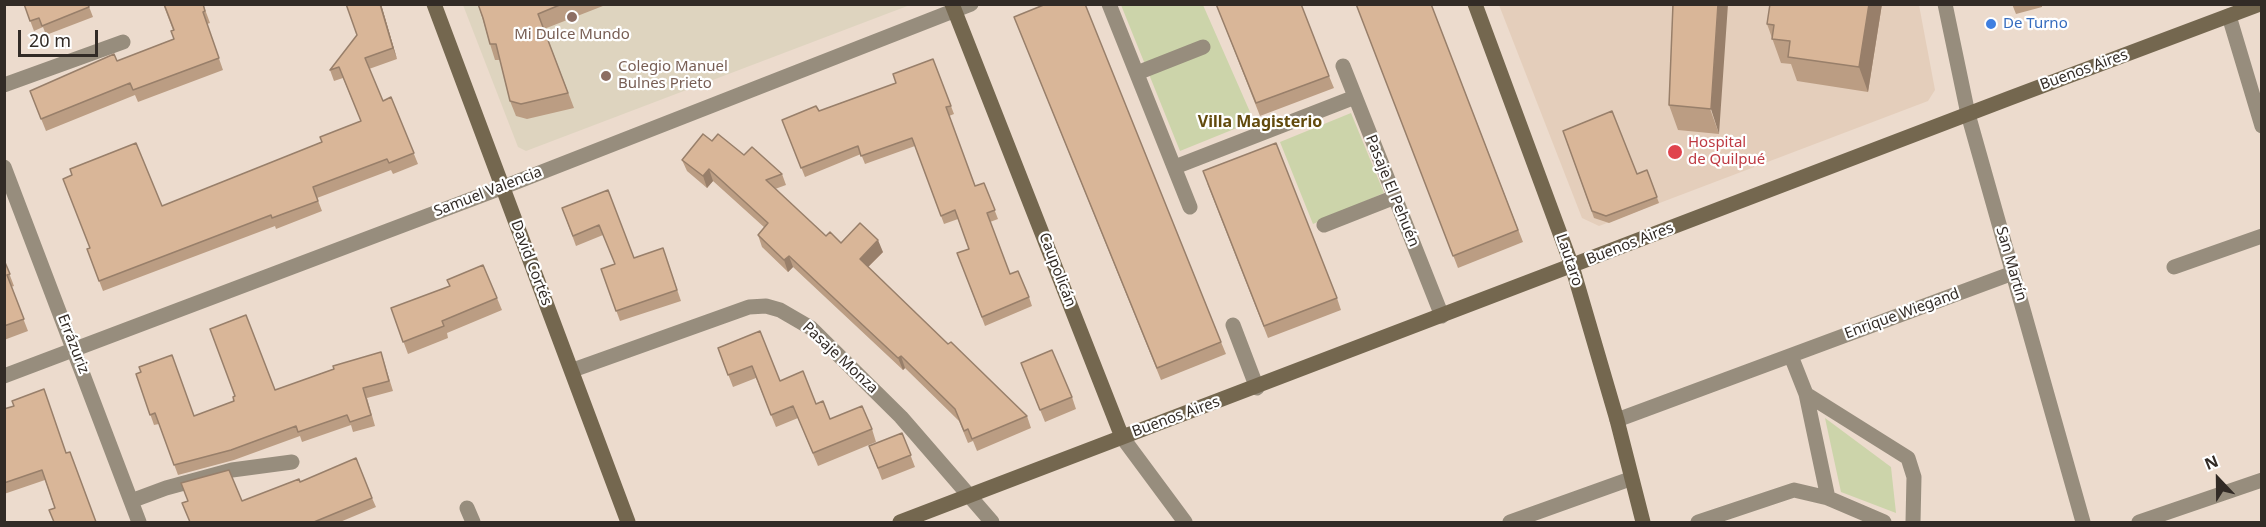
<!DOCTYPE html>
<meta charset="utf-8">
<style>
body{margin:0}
#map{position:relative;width:2266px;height:527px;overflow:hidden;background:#ecdbcd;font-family:"Noto Sans",sans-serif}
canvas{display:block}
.frame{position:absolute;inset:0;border:6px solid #322b26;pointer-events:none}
.north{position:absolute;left:2188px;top:449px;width:60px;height:60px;-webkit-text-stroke:4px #fff;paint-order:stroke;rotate:338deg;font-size:16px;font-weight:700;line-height:24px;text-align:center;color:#322b26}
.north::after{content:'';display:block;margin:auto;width:21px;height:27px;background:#322b26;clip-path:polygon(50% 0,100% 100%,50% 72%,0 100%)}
.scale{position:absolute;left:18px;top:30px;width:80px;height:27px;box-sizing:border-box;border:3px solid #322b26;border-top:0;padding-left:8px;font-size:18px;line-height:21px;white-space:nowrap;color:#322b26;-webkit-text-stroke:4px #fff;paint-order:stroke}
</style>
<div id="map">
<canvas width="2266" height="527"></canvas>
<div class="frame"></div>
<div class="north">N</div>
<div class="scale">20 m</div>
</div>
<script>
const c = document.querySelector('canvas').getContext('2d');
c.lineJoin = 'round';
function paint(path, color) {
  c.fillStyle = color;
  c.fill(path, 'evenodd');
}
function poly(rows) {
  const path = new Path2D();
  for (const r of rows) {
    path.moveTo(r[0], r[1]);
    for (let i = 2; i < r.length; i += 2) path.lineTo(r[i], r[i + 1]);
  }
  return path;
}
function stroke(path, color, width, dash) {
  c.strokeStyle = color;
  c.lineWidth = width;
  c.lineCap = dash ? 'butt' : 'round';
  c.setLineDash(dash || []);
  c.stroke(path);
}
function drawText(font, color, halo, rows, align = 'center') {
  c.font = font + ' "Noto Sans",sans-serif';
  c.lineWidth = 4.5;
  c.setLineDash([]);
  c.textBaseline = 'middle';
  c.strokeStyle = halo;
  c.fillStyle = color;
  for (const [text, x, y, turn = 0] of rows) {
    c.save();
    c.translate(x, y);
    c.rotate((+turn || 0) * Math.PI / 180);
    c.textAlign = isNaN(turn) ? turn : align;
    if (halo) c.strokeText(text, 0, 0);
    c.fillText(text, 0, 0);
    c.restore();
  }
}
paint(poly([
 [1499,5,1919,5,1935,90,1928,101,1599,226,1582,218]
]), '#e4cebb');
paint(poly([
 [463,5,910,5,526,151,518,147]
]), '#ded4bf');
paint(poly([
 [1121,5,1203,5,1254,121,1180,151],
 [1351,113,1384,193,1313,224,1280,142],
 [1825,418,1891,467,1896,513,1841,492]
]), '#ccd4aa');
stroke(poly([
 [1109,4,1190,207],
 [1945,4,1968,114,2083,522],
 [2229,16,2262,126],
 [1343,66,1442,316],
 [1137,73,1203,47],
 [4,85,123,42],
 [4,167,139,522],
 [1175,167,1355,97],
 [1324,225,1395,197],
 [2174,267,2262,236],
 [1233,325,1257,388],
 [1791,356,1806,394,1908,458,1914,477,1913,522],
 [573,370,749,307,766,306,780,310,811,328,901,417,992,522],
 [4,376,501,188,971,4],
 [1806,394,1828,498],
 [1617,420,2013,273],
 [1122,437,1185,522],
 [131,501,166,488,232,470,292,462],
 [467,508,473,522],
 [1510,522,1630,479],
 [1698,522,1794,490,1828,498,1884,522],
 [2139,522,2262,480]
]), '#978d7d', 15);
stroke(poly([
 [434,4,628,522],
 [952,4,1122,437],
 [1475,4,1572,266,1617,420,1643,522],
 [900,522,2010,98,2260,4]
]), '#74674f', 15);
paint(poly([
 [24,4,88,4,93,17,46,35,43,27,34,31],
 [163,4,203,4,210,23,207,24,223,70,138,102,135,95,46,131,30,91,117,61,174,39,173,30],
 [381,4,397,59,369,69,383,101,391,97,418,164,393,174,391,170,317,198,322,211,276,229,275,226,103,291,87,249,162,206,322,142,361,121,343,78,334,81,330,70],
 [478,4,608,4,544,29,574,108,527,119,516,116,510,101,500,60,495,60,490,44,483,20],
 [1216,4,1329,76,1334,88,1260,116],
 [1356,4,1431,4,1523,242,1458,268],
 [1673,4,1719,134,1678,130,1669,105],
 [1882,4,1868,92,1797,81,1791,64,1781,63,1767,24],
 [2012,4,2042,4,2042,7,2016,14],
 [1014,17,1221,342,1226,354,1161,380],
 [933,59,954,114,949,116,975,186,984,183,998,219,990,222,1010,274,1029,297,1032,306,985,326,957,253,969,249,958,219,944,224,915,146,865,164,861,154,805,177,782,120,819,111,896,83],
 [1563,131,1637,174,1647,170,1659,203,1609,223,1594,218],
 [712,141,782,174,786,185,775,189,826,236,841,243,883,252,868,267,948,344,1027,416,1031,428,977,451,973,441,968,443,959,421,905,368,903,370,793,267,788,272,762,247,758,235,765,228,713,181,707,188,687,171,682,160],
 [1207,183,1337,298,1341,310,1268,338],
 [608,190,634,258,663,248,681,301,620,321,601,269,615,264,603,235,576,246,562,208],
 [4,260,14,286,11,287,28,331,4,340],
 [497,298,502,310,447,333,448,338,408,354,391,308],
 [718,348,780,381,816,404,830,419,872,429,876,442,818,466,798,418,776,427,756,378,733,387],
 [381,352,393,391,367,398,375,426,353,432,351,425,302,442,300,436,234,460,178,475,159,424,154,425,136,374,194,416,275,390],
 [1021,363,1072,397,1076,409,1045,422],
 [44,389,55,508,45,480,4,494,4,409,14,406],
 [902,433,915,467,882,480,869,446],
 [300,482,372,498,376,507,340,522,190,522]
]), '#bb9d83');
paint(poly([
 [380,4,381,4,397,59,393,48],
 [1718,4,1728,4,1719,134,1711,109],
 [1869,4,1882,4,1868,92,1859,67],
 [709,169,713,181,707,188,703,176],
 [878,240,883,252,864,271,860,259],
 [789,256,793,267,788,272,784,260],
 [901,356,905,368,903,370,898,358]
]), '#987f6a');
const building = poly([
 [24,4,88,4,89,7,42,26,39,18,30,21,24,4],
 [164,4,203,4,205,11,203,12,219,58,133,90,130,83,41,119,30,91,114,54,117,61,174,39,171,31,174,30,164,4],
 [346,4,380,4,393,48,365,58,383,101,391,97,414,153,389,163,387,159,313,187,318,201,272,218,271,215,99,281,87,249,90,248,63,179,72,175,70,169,136,143,162,206,322,142,320,137,361,121,339,67,330,70,357,35,346,4],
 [478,4,562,4,538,14,568,93,521,104,510,101,496,44,490,44,483,18,478,4],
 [1046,4,1085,4,1221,342,1157,368,1014,17,1046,4],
 [1216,4,1301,4,1329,76,1256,103,1216,4],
 [1356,4,1431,4,1518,230,1453,256,1356,4],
 [1673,4,1718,4,1711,109,1669,105,1673,4],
 [1770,4,1869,4,1859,67,1788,57,1790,41,1772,39,1774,25,1767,24,1770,4],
 [933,59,951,106,946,107,975,186,984,183,995,210,987,213,1010,274,1018,271,1029,297,982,317,957,253,969,249,955,210,941,216,912,138,861,156,858,146,801,168,782,120,816,106,819,111,896,83,893,74,933,59],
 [1612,111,1637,174,1647,170,1657,197,1606,216,1592,211,1563,131,1612,111],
 [703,134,712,141,718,134,744,155,752,147,782,174,766,180,826,236,830,232,841,243,860,223,878,240,860,259,948,344,951,342,1027,416,972,439,968,429,964,431,955,409,901,356,898,358,789,256,784,260,758,235,768,223,709,169,703,176,682,160,703,134],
 [1276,143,1337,298,1264,326,1203,171,1276,143],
 [608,190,634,258,663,248,677,290,616,311,601,269,615,264,599,225,573,236,562,208,608,190],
 [4,260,10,274,7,275,24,319,4,326,4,260],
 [483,265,497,298,442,321,444,326,403,342,391,308,450,286,447,280,483,265],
 [246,315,275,390,334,369,333,366,381,352,389,381,363,388,371,415,350,422,347,415,298,432,296,426,231,450,174,465,155,413,150,415,136,374,141,372,139,367,172,355,194,416,234,401,233,397,235,396,210,329,246,315],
 [760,331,780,381,803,371,816,404,823,401,830,419,862,406,872,429,813,453,793,406,771,415,752,366,728,375,718,348,760,331],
 [1052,350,1072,397,1040,410,1021,363,1052,350],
 [44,389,66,453,70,452,96,522,54,522,49,510,55,508,42,470,4,483,4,409,14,406,12,401,44,389],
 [902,433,911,455,878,468,869,446,902,433],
 [356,458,372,498,314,522,190,522,182,503,188,501,181,483,229,470,242,501,299,479,300,482,356,458]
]);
paint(building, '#d9b698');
stroke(building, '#987f6a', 1.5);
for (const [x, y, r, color] of [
 [572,17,6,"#8d6e63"],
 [1991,24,6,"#3f7fe0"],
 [606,76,6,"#8d6e63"],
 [1675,152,8,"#e0444e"]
]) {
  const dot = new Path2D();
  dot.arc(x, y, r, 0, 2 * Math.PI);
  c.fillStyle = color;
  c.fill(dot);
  stroke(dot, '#fff', 2);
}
drawText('15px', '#366cbe', '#fff', [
 ["De Turno",2003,24]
], 'left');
drawText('15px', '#785e54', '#fff', [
 ["Mi Dulce Mundo",572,35],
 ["Colegio Manuel",618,67,"left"],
 ["Bulnes Prieto",618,84,"left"]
]);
drawText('15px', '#322b26', '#fff', [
 ["Buenos Aires",2084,70,-20],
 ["Pasaje El Pehuén",1392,191,68],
 ["Samuel Valencia",488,192,-21],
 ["Buenos Aires",1630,244,-21],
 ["Lautaro",1569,260,71],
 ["David Cortés",531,263,69],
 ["San Martín",2011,264,74],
 ["Caupolicán",1057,270,69],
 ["Enrique Wiegand",1902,314,-20],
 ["Errázuriz",73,344,69],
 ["Pasaje Monza",840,358,43],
 ["Buenos Aires",1176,417,-20]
]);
drawText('15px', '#be3a42', '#fff', [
 ["Hospital",1688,143],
 ["de Quilpué",1688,160]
], 'left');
drawText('bold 16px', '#624a0d', '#fff', [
 ["Villa Magisterio",1260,122]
]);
</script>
